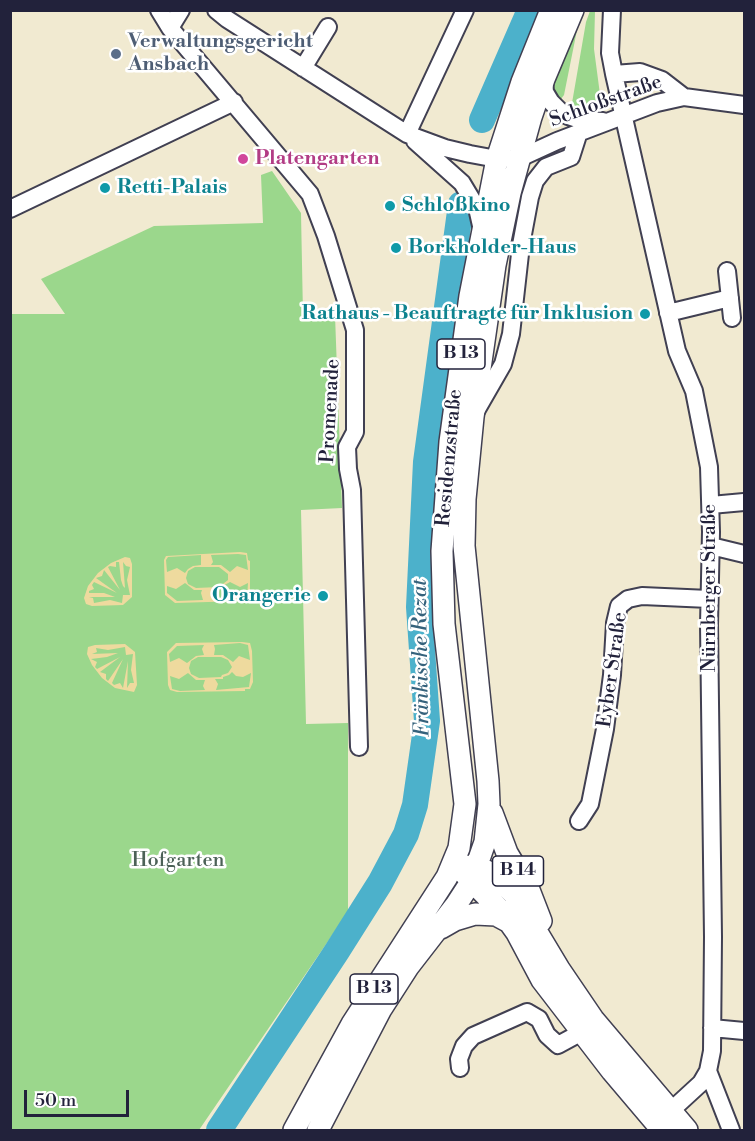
<!DOCTYPE html>
<meta charset="utf-8">
<style>
body{margin:0}
#map{position:relative;width:755px;height:1141px;overflow:hidden;background:#f1ead1;font-family:"Libre Bodoni",serif}
canvas{display:block}
.frame{position:absolute;inset:0;border:12px solid #22223b;pointer-events:none}
.scale{position:absolute;left:24px;top:1090px;width:105px;height:27px;box-sizing:border-box;border:3px solid #22223b;border-top:0;padding-left:8px;font-size:18px;line-height:21px;white-space:nowrap;color:#22223b;-webkit-text-stroke:4px #fff;paint-order:stroke}
</style>
<div id="map">
<canvas width="755" height="1141"></canvas>
<div class="frame"></div>
<div class="scale">50 m</div>
</div>
<script>
const c = document.querySelector('canvas').getContext('2d');
c.lineJoin = 'round';
function paint(path, color) {
  c.fillStyle = color;
  c.fill(path, 'evenodd');
}
function poly(rows) {
  const path = new Path2D();
  for (const r of rows) {
    path.moveTo(r[0], r[1]);
    for (let i = 2; i < r.length; i += 2) path.lineTo(r[i], r[i + 1]);
  }
  return path;
}
function stroke(path, color, width, dash) {
  c.strokeStyle = color;
  c.lineWidth = width;
  c.lineCap = dash ? 'butt' : 'round';
  c.setLineDash(dash || []);
  c.stroke(path);
}
function drawText(font, color, halo, rows, align = 'center') {
  c.font = font + ' "Libre Bodoni",serif';
  c.lineWidth = 5;
  c.setLineDash([]);
  c.textBaseline = 'middle';
  c.strokeStyle = halo;
  c.fillStyle = color;
  for (const [text, x, y, turn = 0] of rows) {
    c.save();
    c.translate(x, y);
    c.rotate((+turn || 0) * Math.PI / 180);
    c.textAlign = isNaN(turn) ? turn : align;
    if (halo) c.strokeText(text, 0, 0);
    c.fillText(text, 0, 0);
    c.restore();
  }
}
paint(poly([
 [581,11,585,11,578,25,564,95,561,99,556,100,552,90,555,70],
 [590,11,595,11,594,49,601,102,583,110,574,108,572,103,586,22],
 [272,171,301,213,303,315,335,315,342,508,301,510,306,724,348,723,348,912,199,1130,11,1130,10,314,65,314,41,279,154,226,263,223,261,175]
]), '#9bd78c');
paint(poly([
 [240,552,247,553,248,560,250,561,250,592,247,599,242,599,242,601,175,603,165,595,164,560,166,556],
 [238,554,246,555,248,570,237,566,230,572,221,565,211,565,213,562,211,555],
 [201,555,201,565,193,566,188,569,185,573,177,568,167,572,166,560,168,557],
 [195,567,219,567,228,574,228,580,219,587,196,588,188,584,186,578,188,571],
 [230,582,240,587,248,583,247,597,213,600,215,594,213,589,220,589,221,587],
 [185,583,194,590,202,590,201,593,203,600,177,601,167,593,167,586,176,589],
 [125,557,130,558,132,564,132,597,123,605,92,606,86,604,84,598,88,586,98,573,111,563],
 [116,562,119,562,121,580,123,586,125,588,123,562,126,566,130,567,127,580,130,595,123,595,122,603,110,600,94,603,93,598,89,597,115,597,104,593,89,593,89,591,94,589,92,585,94,582,117,593,96,578,102,576,104,570,120,590,108,567,110,566,116,567],
 [242,642,250,643,252,651,253,682,250,689,245,689,245,691,177,692,170,690,168,685,167,652,176,643],
 [240,643,248,645,250,660,239,656,233,662,223,655,214,655,215,649,214,645],
 [177,646,204,645,202,649,204,655,196,656,187,663,179,658,170,662,169,654],
 [198,657,221,657,228,660,232,667,228,673,222,675,221,677,199,678,191,674,189,668,191,661],
 [232,672,236,676,243,677,251,673,249,687,216,690,218,684,215,679,223,679,223,677,229,675],
 [188,673,196,680,205,680,203,686,205,690,180,691,172,689,170,676,179,679],
 [125,644,135,652,137,685,134,692,115,688,102,678,92,665,87,654,88,647,95,645],
 [125,647,126,655,133,654,131,670,134,683,130,683,127,688,128,661,123,688,120,683,114,685,112,683,123,659,108,681,106,679,106,674,100,672,120,657,97,669,95,667,97,662,91,659,107,657,118,653,92,654,97,652,96,648,108,650]
]), '#eeda9e');
stroke(poly([
 [482,120,530,10],
 [219,1130,337,951,380,883,406,834,415,805,427,721,419,607,426,462,461,204]
]), '#4cb1cb', 26);
const minor = poly([
 [159,10,170,28],
 [181,10,170,28,310,194,326,236,355,330,355,432,347,447,348,469,352,490,359,747],
 [216,10,227,19,407,134,445,148,470,154,497,159,520,158,557,141,657,103,684,97,744,105],
 [612,10,610,53,614,74,677,351,694,391,709,467,711,532,709,625,713,937,712,1051,708,1071,701,1083,664,1117],
 [303,68,328,27],
 [614,74,640,72,662,80,684,97],
 [544,79,545,92,551,102,560,111,568,116,580,120,603,121],
 [407,134,465,10],
 [415,141,462,183,477,208,482,230],
 [10,209,234,102],
 [727,271,732,318],
 [668,313,730,298],
 [476,411,503,364,511,334,521,245,530,197,535,181,546,167,571,157,579,132],
 [711,505,744,502],
 [711,546,744,554],
 [579,821,590,804,605,729,612,675,615,623,619,606,628,599,642,596,709,599],
 [712,1028,744,1031],
 [460,1068,459,1059,464,1046,473,1036,527,1012,539,1019,547,1035,558,1045,582,1032],
 [708,1071,731,1130]
]);
const major = poly([
 [492,813,507,853,529,890,541,921],
 [464,866,478,867,493,874,514,894,559,969,593,1019,687,1130],
 [463,872,502,912,517,933,542,980,612,1071,662,1130],
 [441,928,455,920,475,914,496,915,509,922],
 [294,1130,352,1024,447,877,459,848,465,804,444,624,442,551,450,442,470,296,497,159,522,82,551,10],
 [318,1130,381,1009,408,967,456,905,471,882,485,842,489,804,488,781,464,546,465,499,473,417,495,265,510,193,531,117,544,79,573,10]
]);
stroke(minor, '#414052', 20);
stroke(major, '#414052', 24);
stroke(minor, '#fff', 16);
stroke(major, '#fff', 21);
for (const [x, y, r, color] of [
 [116,54,6,"#5c6f8a"],
 [243,159,6,"#d1479c"],
 [105,188,6,"#0f9aa8"],
 [390,206,6,"#0f9aa8"],
 [396,248,6,"#0f9aa8"],
 [645,314,6,"#0f9aa8"],
 [323,596,6,"#0f9aa8"]
]) {
  const dot = new Path2D();
  dot.arc(x, y, r, 0, 2 * Math.PI);
  c.fillStyle = color;
  c.fill(dot);
  stroke(dot, '#fff', 2);
}
for (const [x, y, w] of [
 [461,354,48],
 [518,871,51],
 [374,989,48]
]) {
  const box = new Path2D();
  box.roundRect(x - w / 2, y - 15, w, 30, 4.5);
  c.fillStyle = '#fff';
  c.fill(box);
  stroke(box, '#22223b', 1.5);
}
drawText('bold 18px', '#22223b', null, [
 ["B 13",461,354],
 ["B 14",518,871],
 ["B 13",374,989]
]);
drawText('bold 20px', '#4e5e75', '#fff', [
 ["Verwaltungsgericht",128,42],
 ["Ansbach",128,65]
], 'left');
drawText('20px', '#22223b', '#fff', [
 ["Schloßstraße",606,102,-20],
 ["Promenade",331,411,-87],
 ["Residenzstraße",450,458,-85],
 ["Nürnberger Straße",710,588,-90],
 ["Eyber Straße",613,670,-82]
]);
drawText('bold 20px', '#b23c85', '#fff', [
 ["Platengarten",255,159]
], 'left');
drawText('bold 20px', '#0d838f', '#fff', [
 ["Retti-Palais",117,188],
 ["Schloßkino",402,206],
 ["Borkholder-Haus",408,248],
 ["Rathaus - Beauftragte für Inklusion",633,314,"right"],
 ["Orangerie",311,596,"right"]
], 'left');
drawText('20px', '#4c6157', '#fff', [
 ["Hofgarten",178,861]
]);
drawText('italic 21px', '#35627c', '#fff', [
 ["Fränkische Rezat",422,658,-91]
]);
</script>
